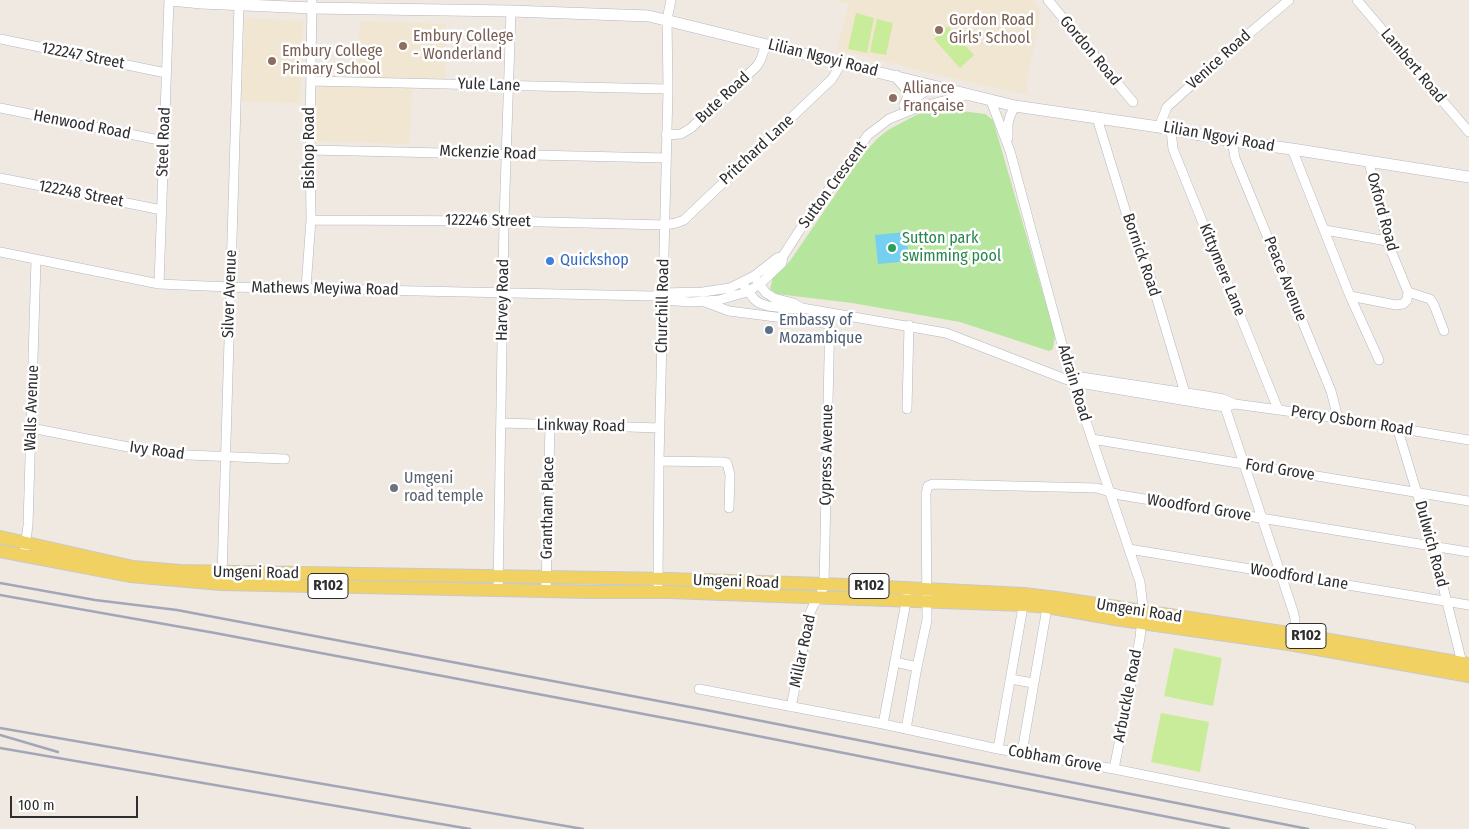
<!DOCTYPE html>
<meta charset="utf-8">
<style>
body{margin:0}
#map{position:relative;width:1469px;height:829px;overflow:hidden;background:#efe9e1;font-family:"Fira Sans Condensed",sans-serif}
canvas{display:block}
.scale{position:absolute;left:10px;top:796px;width:128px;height:22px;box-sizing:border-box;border:2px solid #2e2e2e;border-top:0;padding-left:6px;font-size:15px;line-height:18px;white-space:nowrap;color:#2e2e2e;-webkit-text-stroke:4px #fff;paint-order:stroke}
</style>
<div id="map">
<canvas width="1469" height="829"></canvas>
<div class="scale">100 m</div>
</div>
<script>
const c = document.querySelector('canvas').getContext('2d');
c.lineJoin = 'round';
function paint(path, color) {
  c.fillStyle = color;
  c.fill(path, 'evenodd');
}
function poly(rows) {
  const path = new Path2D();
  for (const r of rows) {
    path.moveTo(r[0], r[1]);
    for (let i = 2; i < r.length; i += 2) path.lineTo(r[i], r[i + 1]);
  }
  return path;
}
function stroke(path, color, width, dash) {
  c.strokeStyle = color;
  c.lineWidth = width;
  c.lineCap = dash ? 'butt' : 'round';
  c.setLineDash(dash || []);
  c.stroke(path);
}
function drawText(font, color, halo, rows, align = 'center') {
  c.font = font + ' "Fira Sans Condensed",sans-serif';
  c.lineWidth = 5;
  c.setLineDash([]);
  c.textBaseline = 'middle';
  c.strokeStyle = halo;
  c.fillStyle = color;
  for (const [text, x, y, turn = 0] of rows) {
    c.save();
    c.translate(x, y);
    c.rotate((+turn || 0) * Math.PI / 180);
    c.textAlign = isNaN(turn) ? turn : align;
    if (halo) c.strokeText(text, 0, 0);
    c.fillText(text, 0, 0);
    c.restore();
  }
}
paint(poly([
 [835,0,1032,0,1041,11,1026,85,1029,95,934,74,837,49,849,4],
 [245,18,303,21,300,103,241,102],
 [360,21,446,24,446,80,358,78],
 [318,84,412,88,409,144,316,141]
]), '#f0e6d1');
paint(poly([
 [936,108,985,114,993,120,1055,335,1053,349,1049,351,960,322,852,303,777,294,770,289,773,277,790,261,863,154,878,138,888,130,920,113]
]), '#b6e59e');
paint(poly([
 [856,13,874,18,867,53,848,49],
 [877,19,893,23,886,55,870,52],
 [948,26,974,55,960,68,934,39],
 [1174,648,1222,658,1213,706,1164,696],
 [1161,713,1209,722,1200,772,1151,762]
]), '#c9ec9a');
paint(poly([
 [906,232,909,261,878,264,875,235]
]), '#75cff0');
const street = poly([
 [1048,0,1133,102],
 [1357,0,1469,132],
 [0,39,166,73],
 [311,81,668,89],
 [991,101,1010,151,1070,374,1140,582,1143,607,1140,638,1114,769],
 [904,106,933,86],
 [0,108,164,141],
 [1097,118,1132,232,1146,263,1185,393],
 [1159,127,1167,107,1238,43,1289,0],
 [1171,130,1173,149,1278,409],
 [666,135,681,134,691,128,757,66,761,59,766,44],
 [1008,138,1008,124,1010,116,1015,106],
 [1232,141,1235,158,1331,391,1338,418],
 [1292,149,1350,296,1379,360],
 [310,150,666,158],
 [0,178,162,210],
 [311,220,504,221,665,225,676,223,684,220,832,79,841,64],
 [1325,230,1387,241],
 [0,252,159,284,230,287,653,296,663,293,703,292,730,288,754,276,777,258,783,256],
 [757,281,766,293,774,298,793,303,802,308],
 [742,283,754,299,759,303,768,306,793,309,802,308,946,333,1073,382,1205,404,1225,407,1235,404],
 [159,284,169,0],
 [306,288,311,220,310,133,312,0],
 [1408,292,1430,299,1434,305,1444,331],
 [1350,296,1396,305,1403,304,1407,300,1408,292,1387,241,1369,162],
 [659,299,663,300,691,302,719,300,747,292,760,284,782,263,783,256,799,231,868,135,889,119,916,108,966,95],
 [705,302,729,311,830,324],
 [1068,375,1207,396,1223,399,1235,404,1338,418,1469,440],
 [1223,401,1293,611,1295,619,1295,634],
 [907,409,909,325],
 [502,423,660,428],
 [1397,427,1433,546,1462,663],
 [31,428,164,454,285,459],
 [1092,439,1469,501],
 [659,461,722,462,727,463,730,475,729,508],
 [25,548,28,525,36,260],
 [1129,549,1469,605],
 [222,576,239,4],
 [658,584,659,461,668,89,667,19,671,0],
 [498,590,504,221,511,11],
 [546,591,550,425],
 [895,662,917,667],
 [1011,679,1033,683],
 [699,689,883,724,998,749,1114,769,1411,829],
 [791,707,810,613,814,604,820,597,824,584,830,313],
 [883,724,907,597],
 [906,729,917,667,927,620,926,493,928,486,933,484,1097,488,1120,495,1469,552],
 [998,749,1024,601],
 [1022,752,1048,602]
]);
const secondary = poly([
 [171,0,201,3,312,8,511,11,649,16,1015,106,1159,127,1232,141,1292,149,1469,177],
 [896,76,908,90,908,99,905,105]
]);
const primary = poly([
 [0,537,133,567,180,571,668,579,824,584,1024,594,1057,598,1295,634,1469,664],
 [0,551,130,576,221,584,590,592,669,592,1024,605,1047,607,1121,620,1289,644,1469,676]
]);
stroke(street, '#b4b7c1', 10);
stroke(secondary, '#b4b7c1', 12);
stroke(primary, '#c9c9c9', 14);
stroke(street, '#fff', 9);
stroke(secondary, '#fff', 11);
stroke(primary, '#f2d163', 12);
stroke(poly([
 [0,583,95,600,177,610,706,710,1308,829],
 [0,595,215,633,707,726,1229,829],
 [0,728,583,829],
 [0,735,58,752],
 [0,748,470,829]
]), '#a3a6b8', 2.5);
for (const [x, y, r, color] of [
 [939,30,5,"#8d6e63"],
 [403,46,5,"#8d6e63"],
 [272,61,5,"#8d6e63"],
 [893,98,5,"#8d6e63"],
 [892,248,5,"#2e9e5b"],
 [550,261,5,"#3f7fe0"],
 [769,330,5,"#5c6f8a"],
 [394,488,5,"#6b7280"]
]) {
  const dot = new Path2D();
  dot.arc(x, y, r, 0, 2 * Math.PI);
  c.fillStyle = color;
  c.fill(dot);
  stroke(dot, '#fff', 2);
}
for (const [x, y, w] of [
 [328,586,40],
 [869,586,40],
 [1306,636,40]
]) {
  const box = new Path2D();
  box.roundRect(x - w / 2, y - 12.5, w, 25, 4);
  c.fillStyle = '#fff';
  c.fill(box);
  stroke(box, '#2e2e2e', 1);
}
drawText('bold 15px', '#2e2e2e', null, [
 ["R102",328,586],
 ["R102",869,586],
 ["R102",1306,636]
]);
drawText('16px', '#785e54', '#fff', [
 ["Gordon Road",949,21],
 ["Girls' School",949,39],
 ["Embury College",413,37],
 ["- Wonderland",413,55],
 ["Embury College",282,52],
 ["Primary School",282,70],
 ["Alliance",903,89],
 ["Française",903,107]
], 'left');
drawText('16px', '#2e2e2e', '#fff', [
 ["Gordon Road",1090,51,50],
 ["122247 Street",83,56,11],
 ["Lilian Ngoyi Road",823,58,14],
 ["Venice Road",1219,60,-42],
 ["Lambert Road",1413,66,50],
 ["Yule Lane",489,85,2],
 ["Bute Road",723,98,-43],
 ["Henwood Road",82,125,11],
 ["Lilian Ngoyi Road",1219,137,10],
 ["Steel Road",164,142,-88],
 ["Bishop Road",310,148,-90],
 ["Pritchard Lane",757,150,-43],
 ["Mckenzie Road",488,153,2],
 ["Sutton Crescent",833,185,-54],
 ["122248 Street",81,194,11],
 ["Oxford Road",1382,212,75],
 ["122246 Street",488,221,1],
 ["Bornick Road",1141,255,71],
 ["Kittymere Lane",1222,270,68],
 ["Peace Avenue",1285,279,68],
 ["Mathews Meyiwa Road",325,289,1],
 ["Silver Avenue",230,294,-88],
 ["Harvey Road",503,300,-89],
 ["Churchill Road",663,306,-89],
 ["Adrain Road",1074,383,73],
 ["Walls Avenue",32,408,-88],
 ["Percy Osborn Road",1352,421,9],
 ["Linkway Road",581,426,1],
 ["Ivy Road",157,451,8],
 ["Cypress Avenue",827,455,-89],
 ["Ford Grove",1280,470,9],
 ["Grantham Place",548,508,-89],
 ["Woodford Grove",1199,508,9],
 ["Dulwich Road",1431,544,75],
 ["Umgeni Road",256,573,1],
 ["Woodford Lane",1299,577,9],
 ["Umgeni Road",736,582,2],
 ["Umgeni Road",1139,611,9],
 ["Millar Road",803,651,-78],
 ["Arbuckle Road",1128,696,-79],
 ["Cobham Grove",1055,759,10]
]);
drawText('16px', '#27864d', '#fff', [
 ["Sutton park",902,239],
 ["swimming pool",902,257]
], 'left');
drawText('16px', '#366cbe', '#fff', [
 ["Quickshop",560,261]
], 'left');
drawText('16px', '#4e5e75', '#fff', [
 ["Embassy of",779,321],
 ["Mozambique",779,339]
], 'left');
drawText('16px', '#5b616d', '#fff', [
 ["Umgeni",404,479],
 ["road temple",404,497]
], 'left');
</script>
